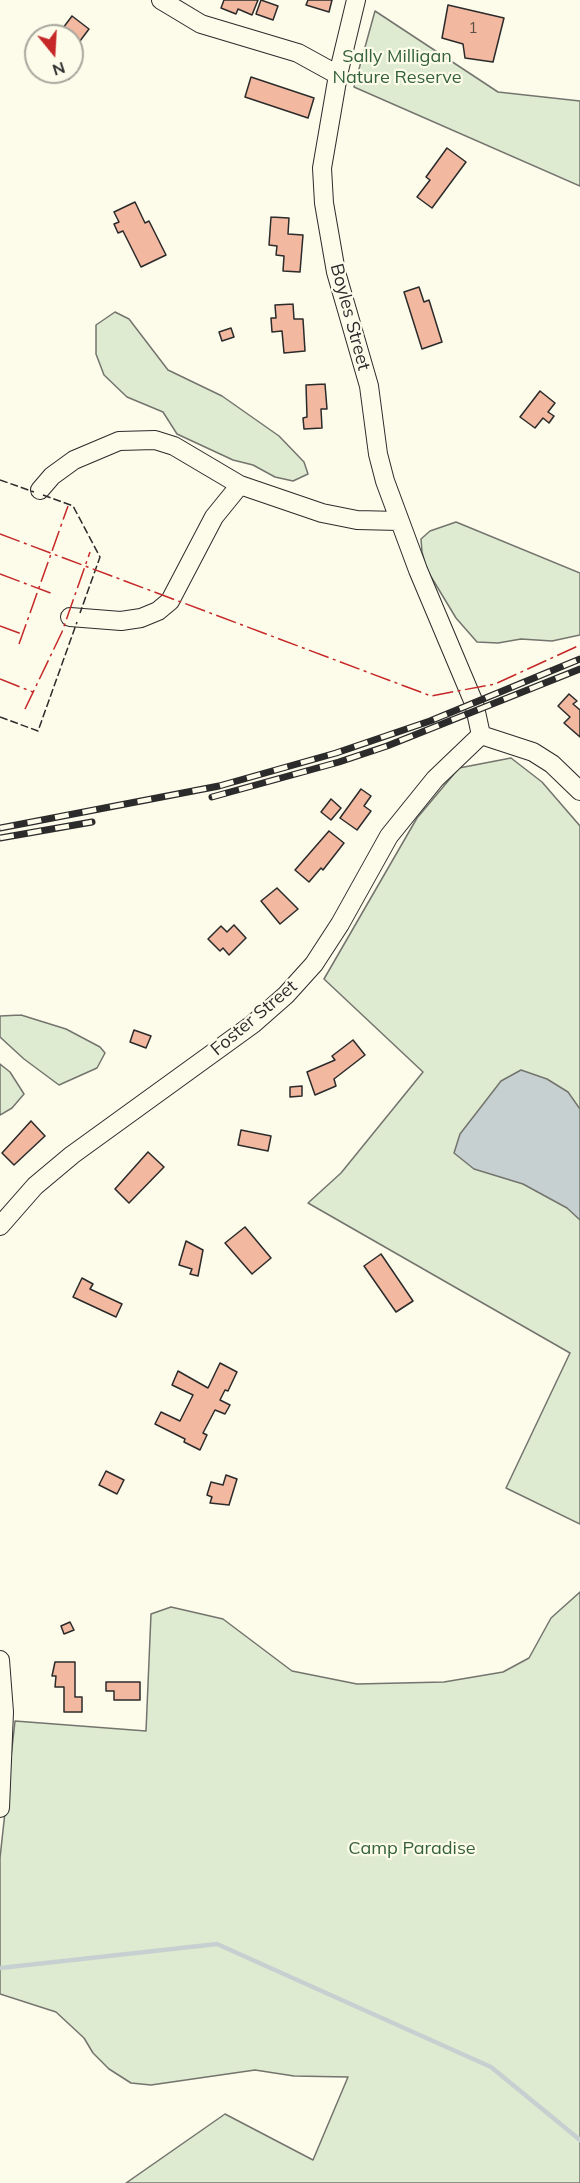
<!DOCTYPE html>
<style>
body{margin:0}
#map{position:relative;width:580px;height:2183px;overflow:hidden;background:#fdfbea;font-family:Mulish,sans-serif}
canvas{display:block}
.north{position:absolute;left:24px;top:24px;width:60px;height:60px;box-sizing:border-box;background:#fdfbea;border:2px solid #a9a89e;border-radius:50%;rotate:162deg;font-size:16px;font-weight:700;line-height:24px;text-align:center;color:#2b2b2b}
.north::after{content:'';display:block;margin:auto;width:21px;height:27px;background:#c62828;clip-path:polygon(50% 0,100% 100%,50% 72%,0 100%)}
</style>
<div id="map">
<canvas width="580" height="2183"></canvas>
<div class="north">N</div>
</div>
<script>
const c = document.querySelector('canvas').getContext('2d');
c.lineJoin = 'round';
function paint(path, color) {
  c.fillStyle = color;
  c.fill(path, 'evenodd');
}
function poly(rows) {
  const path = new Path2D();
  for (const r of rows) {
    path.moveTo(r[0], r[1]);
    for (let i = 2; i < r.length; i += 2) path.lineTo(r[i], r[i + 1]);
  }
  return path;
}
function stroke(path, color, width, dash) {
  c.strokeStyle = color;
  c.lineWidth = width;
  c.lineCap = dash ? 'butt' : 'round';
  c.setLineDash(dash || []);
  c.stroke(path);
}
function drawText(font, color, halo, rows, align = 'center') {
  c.font = font + ' Mulish,sans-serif';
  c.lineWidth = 4.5;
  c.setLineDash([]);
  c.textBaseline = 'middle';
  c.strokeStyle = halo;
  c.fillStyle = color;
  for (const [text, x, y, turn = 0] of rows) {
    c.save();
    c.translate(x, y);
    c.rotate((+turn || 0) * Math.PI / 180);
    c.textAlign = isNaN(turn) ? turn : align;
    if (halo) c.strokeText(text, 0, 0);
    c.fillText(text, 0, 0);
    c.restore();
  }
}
const green = poly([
 [375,11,498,92,580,101,580,186,354,87,375,11],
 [115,312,129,319,168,370,222,396,279,436,304,462,308,474,293,481,275,477,253,465,233,460,177,434,163,412,127,397,104,375,96,354,96,325,115,312],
 [456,522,580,573,580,635,552,641,521,639,498,643,477,642,456,618,427,570,422,552,421,539,430,531,456,522],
 [511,758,542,782,580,826,580,1524,506,1488,570,1353,308,1203,341,1173,423,1072,324,979,417,818,459,768,511,758],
 [21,1015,66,1029,100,1047,105,1053,97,1068,59,1085,24,1059,0,1037,0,1016,21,1015],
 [0,1064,10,1072,24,1094,12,1108,0,1115,0,1064],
 [580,1592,580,2183,126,2183,225,2114,313,2160,348,2077,294,2076,255,2070,151,2085,131,2083,109,2069,93,2053,84,2038,56,2012,0,1994,0,1858,15,1721,146,1731,151,1614,171,1607,223,1619,292,1671,357,1684,444,1682,503,1672,529,1658,551,1618,580,1592]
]);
paint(green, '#deebd1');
stroke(green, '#74746e', 1.5);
const water = poly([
 [521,1070,547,1079,568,1092,580,1109,580,1220,567,1208,523,1184,474,1169,454,1153,460,1134,501,1081,521,1070]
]);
paint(water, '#c7d0d0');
stroke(water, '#74746e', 1.5);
stroke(poly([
 [0,1968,217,1944,491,2067,580,2140]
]), '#c7d0d0', 4.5);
const building = poly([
 [224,0,258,0,252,15,238,9,236,14,221,8,224,0],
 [261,0,278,6,273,20,256,14,261,0],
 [308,0,332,0,329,12,306,5,308,0],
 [448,5,504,18,493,62,465,58,463,44,442,38,448,5],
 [72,16,89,29,74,49,78,52,74,57,81,63,69,79,60,72,72,72,72,36,57,36,72,16],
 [251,77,314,98,308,118,245,97,251,77],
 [447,148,466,162,432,208,417,197,430,180,426,177,447,148],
 [135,202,145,223,149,221,166,255,141,267,123,231,118,233,114,224,119,222,114,212,135,202],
 [271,217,289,218,288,234,303,235,300,272,283,271,284,256,276,255,277,246,269,245,271,217],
 [419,287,424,302,429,300,442,342,422,349,404,292,419,287],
 [293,304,294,319,303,319,305,351,284,353,282,331,272,332,271,318,276,318,275,305,293,304],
 [231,328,234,337,222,341,219,332,231,328],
 [325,384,327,409,321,409,322,428,304,429,303,418,307,417,306,385,325,384],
 [540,391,555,403,548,412,554,416,549,423,543,418,535,428,520,417,540,391],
 [569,694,577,701,573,704,580,710,580,737,564,723,570,717,558,706,569,694],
 [361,789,371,796,364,806,371,811,357,830,340,818,361,789],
 [331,799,341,808,331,820,321,812,331,799],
 [329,831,344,843,323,870,321,868,309,882,295,870,329,831],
 [277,888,298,909,280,924,261,901,277,888],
 [234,925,246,938,229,955,223,948,220,951,208,939,221,926,227,932,234,925],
 [134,1030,151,1036,146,1048,130,1042,134,1030],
 [353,1040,365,1055,334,1079,336,1086,315,1095,307,1072,335,1060,332,1056,353,1040],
 [302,1086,302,1096,290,1097,290,1087,302,1086],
 [31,1121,45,1136,14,1165,2,1153,31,1121],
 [241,1130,271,1136,268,1151,238,1145,241,1130],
 [148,1152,164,1167,129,1203,115,1189,148,1152],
 [245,1227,271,1258,252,1274,225,1243,245,1227],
 [186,1241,203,1250,198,1276,190,1274,192,1269,179,1265,186,1241],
 [381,1254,413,1301,396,1312,364,1266,381,1254],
 [82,1278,93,1284,90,1289,122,1304,116,1317,73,1297,82,1278],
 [220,1363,237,1372,228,1391,225,1390,220,1400,230,1405,225,1414,215,1410,203,1433,207,1435,200,1450,184,1442,185,1439,155,1424,161,1412,180,1421,193,1395,172,1385,178,1371,208,1388,220,1363],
 [106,1471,124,1480,117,1494,99,1485,106,1471],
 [226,1475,237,1479,229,1505,210,1503,212,1497,207,1495,211,1482,223,1485,226,1475],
 [70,1622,74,1630,64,1634,61,1626,70,1622],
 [55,1662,75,1662,75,1697,82,1697,82,1712,64,1712,64,1687,55,1687,56,1676,52,1676,55,1662],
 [106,1682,140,1682,140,1700,114,1700,114,1691,106,1691,106,1682]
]);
paint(building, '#f2b8a0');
stroke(building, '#2b2b2b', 1.5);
const minor = poly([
 [161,0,201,24,298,53,338,75,322,168,324,203,336,272,369,386,378,454,385,481,418,570,474,703,481,735],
 [338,75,356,0],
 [240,485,322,513,357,520,399,521],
 [40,490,52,476,74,460,119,441,155,440,174,446,240,485,214,517,170,601,158,611,141,618,121,621,70,617],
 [481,735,533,752,552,764,580,791],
 [0,1226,35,1186,72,1155,253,1024,286,995,314,964,340,924,389,836,435,779,481,735],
 [0,1660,4,1712,0,1808]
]);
stroke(minor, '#2b2b2b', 20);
stroke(minor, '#fdfbea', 18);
const rail = poly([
 [212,797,339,762,387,746,580,669],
 [0,828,219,786,336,753,430,721,580,659],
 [0,838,92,822]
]);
stroke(rail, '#2b2b2b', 7);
stroke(rail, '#fdfbea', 4.5, [14]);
stroke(poly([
 [0,480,34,492],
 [43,495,73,506,100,557,80,613],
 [0,717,38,731,77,622]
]), '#2b2b2b', 1.5, [8, 3]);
stroke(poly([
 [0,534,431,696,495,684,580,645],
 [0,574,53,594],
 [0,626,22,634],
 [19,644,68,506],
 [0,679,33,692],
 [25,709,62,632,90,552]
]), '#c62828', 1.5, [21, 4.5, 3, 4.5]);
drawText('15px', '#5d4e48', null, [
 ["1",473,28]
]);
drawText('18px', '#34623c', '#fdfbea', [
 ["Sally Milligan",397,57],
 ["Nature Reserve",397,78],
 ["Camp Paradise",412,1849]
]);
drawText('18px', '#2b2b2b', '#fdfbea', [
 ["Boyles Street",350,317,75],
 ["Foster Street",254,1018,-40]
]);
</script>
